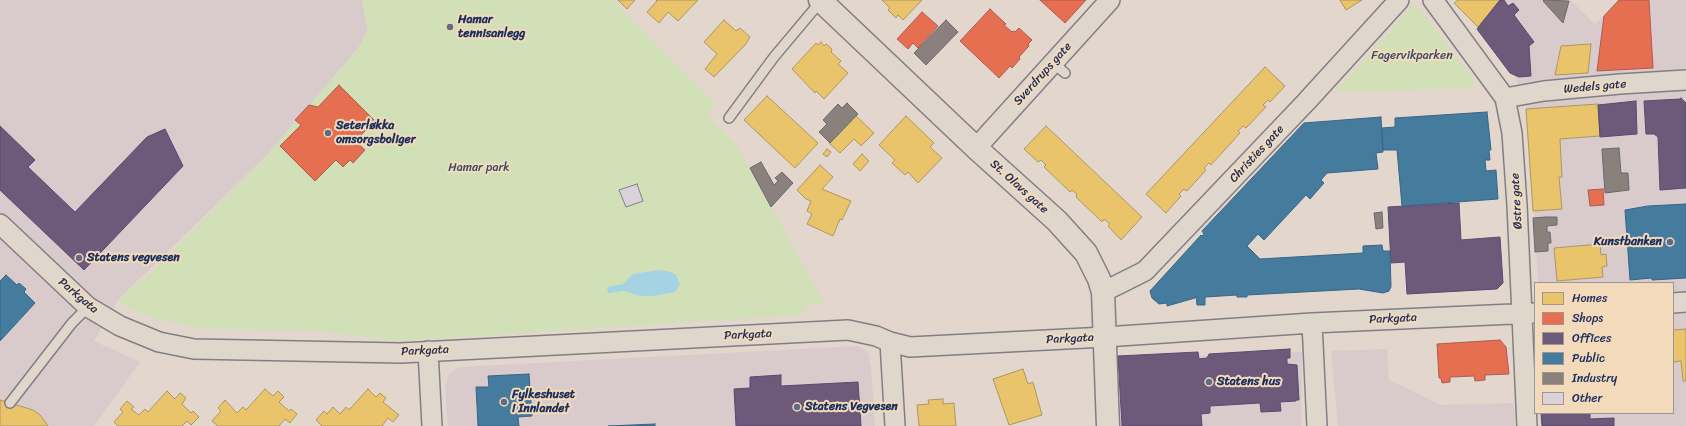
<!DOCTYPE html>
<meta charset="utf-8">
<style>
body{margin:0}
#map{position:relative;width:1686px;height:426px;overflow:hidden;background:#e2d6cd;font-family:Sriracha,sans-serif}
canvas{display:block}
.legend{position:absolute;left:1534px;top:282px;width:140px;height:132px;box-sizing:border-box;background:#f2daba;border:1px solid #9c9695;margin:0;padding:5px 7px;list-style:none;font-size:12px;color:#1b2f5e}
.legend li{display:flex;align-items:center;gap:8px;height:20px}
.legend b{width:20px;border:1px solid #9c9695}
</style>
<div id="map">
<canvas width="1686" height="426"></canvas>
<ul class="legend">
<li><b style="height:11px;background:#e9c46a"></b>Homes</li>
<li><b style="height:11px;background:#e76f51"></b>Shops</li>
<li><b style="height:11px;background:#6d597a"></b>Offices</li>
<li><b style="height:11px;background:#457b9d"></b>Public</li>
<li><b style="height:11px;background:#8a817c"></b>Industry</li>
<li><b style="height:11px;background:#dad2d8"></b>Other</li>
</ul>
</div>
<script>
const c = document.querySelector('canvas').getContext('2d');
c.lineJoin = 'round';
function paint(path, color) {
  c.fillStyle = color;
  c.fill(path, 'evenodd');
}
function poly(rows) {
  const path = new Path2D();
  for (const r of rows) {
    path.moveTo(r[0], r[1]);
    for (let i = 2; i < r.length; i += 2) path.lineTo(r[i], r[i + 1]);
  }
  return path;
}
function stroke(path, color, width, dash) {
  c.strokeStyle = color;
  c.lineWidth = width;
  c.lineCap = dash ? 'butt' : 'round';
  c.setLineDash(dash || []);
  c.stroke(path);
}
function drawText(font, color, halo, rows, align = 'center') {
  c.font = font + ' Sriracha,sans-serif';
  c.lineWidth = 4;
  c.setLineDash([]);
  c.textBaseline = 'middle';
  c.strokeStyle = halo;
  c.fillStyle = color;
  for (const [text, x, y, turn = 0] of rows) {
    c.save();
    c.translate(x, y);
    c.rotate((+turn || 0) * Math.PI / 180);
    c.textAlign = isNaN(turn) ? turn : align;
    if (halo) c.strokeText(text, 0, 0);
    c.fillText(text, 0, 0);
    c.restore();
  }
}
paint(poly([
 [0,0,362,0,368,30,359,47,267,155,117,301,94,341,140,362,94,426,0,426],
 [1501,0,1570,0,1595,24,1619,0,1686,0,1686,426,1543,426,1542,413,1673,413,1673,283,1538,283,1529,111,1514,75,1477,28],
 [858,346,868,352,871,367,875,426,448,426,445,387,449,374,460,367],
 [1387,349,1389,380,1441,405,1514,403,1515,426,1338,426,1331,351],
 [1302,352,1301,426,1123,426,1116,359]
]), '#d9cbcb');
paint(poly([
 [362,0,612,0,715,103,707,116,735,143,824,303,809,304,799,315,400,341,311,330,208,329,164,321,137,312,117,301,161,263,267,155,359,47,368,30],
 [1414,3,1475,81,1468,88,1336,92]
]), '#d1e0b6');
paint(poly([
 [660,270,671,272,676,275,680,284,675,292,652,296,641,296,624,291,608,293,607,287,623,284,633,274]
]), '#a5d3e3');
const homes = poly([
 [618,0,635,0,627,9,618,0],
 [656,0,698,0,678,21,668,12,659,23,647,12,657,1,656,0],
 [882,0,922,0,903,20,898,15,896,18,888,10,890,8,882,0],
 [1340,0,1362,0,1346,10,1340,0],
 [1458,0,1500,0,1478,27,1454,3,1458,0],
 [724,20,736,31,740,28,750,37,745,45,714,77,705,69,717,54,704,42,724,20],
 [821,42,824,46,826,44,831,48,832,51,831,52,841,61,838,64,848,73,824,99,816,91,815,93,792,69,816,43,818,45,821,42],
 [1591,44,1588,73,1555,75,1561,46,1591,44],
 [1265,67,1285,86,1270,102,1268,100,1263,105,1266,107,1246,128,1243,126,1238,131,1240,133,1211,165,1209,163,1204,168,1206,170,1187,191,1184,189,1179,194,1181,196,1166,213,1146,194,1265,67],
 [767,96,818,143,795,168,744,120,767,96],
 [1598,104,1600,136,1560,139,1562,177,1559,177,1562,209,1533,211,1526,109,1598,104],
 [855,115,874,133,861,146,854,139,840,153,829,143,855,115],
 [906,116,934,143,930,147,942,158,918,183,908,172,905,175,892,163,895,160,879,145,906,116],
 [1046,126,1142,217,1121,240,1108,226,1110,224,1104,219,1102,222,1076,197,1077,194,1072,190,1070,192,1044,167,1046,165,1041,160,1038,162,1024,149,1046,126],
 [827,149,831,152,827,157,823,154,827,149],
 [862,154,869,161,860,171,853,164,862,154],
 [820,165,833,177,822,189,851,201,842,220,840,219,833,236,807,224,812,214,807,211,811,201,806,199,797,190,820,165],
 [1600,244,1601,255,1606,254,1607,266,1602,267,1603,277,1557,281,1554,248,1600,244],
 [1686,329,1686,381,1683,381,1681,361,1673,362,1673,330,1686,329],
 [1023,369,1028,384,1033,382,1042,415,1009,425,993,379,1023,369],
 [265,389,273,396,278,391,284,397,279,402,289,411,291,409,297,414,290,423,285,419,279,426,218,426,212,421,221,411,218,408,225,400,237,413,243,407,246,410,265,389],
 [368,389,376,397,380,393,386,398,383,402,399,415,393,422,388,418,382,426,322,426,316,420,324,411,327,414,333,407,340,414,346,407,349,410,368,389],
 [167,391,175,399,180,393,186,398,182,404,191,413,193,411,199,417,191,425,187,421,182,426,118,426,114,422,123,412,120,409,127,401,134,407,131,409,139,415,145,409,148,412,167,391],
 [943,399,943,404,954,403,956,426,919,426,917,405,929,404,928,400,943,399],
 [0,400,33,410,40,415,48,426,0,426,0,400]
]);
paint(homes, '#e9c46a');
stroke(homes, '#ab9766', 1);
const shops = poly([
 [1040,0,1086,0,1065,23,1040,0],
 [1619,0,1649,0,1653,68,1597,71,1604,16,1619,0],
 [990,9,1006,24,1004,25,1012,32,1013,31,1015,32,1019,28,1032,40,1028,44,1029,46,1019,57,1020,59,1012,68,1010,66,999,78,960,41,990,9],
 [922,12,938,26,918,48,913,43,908,49,897,39,922,12],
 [339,85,375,121,355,141,365,150,353,163,350,160,343,167,336,160,315,181,280,146,301,125,295,120,309,105,318,107,339,85],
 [1603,189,1604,205,1590,206,1588,190,1603,189],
 [1500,340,1506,347,1509,374,1485,375,1485,380,1475,381,1474,376,1450,377,1450,382,1442,383,1441,378,1439,378,1437,344,1500,340]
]);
paint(shops, '#e76f51');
stroke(shops, '#aa5c55', 1);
const offices = poly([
 [1500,0,1504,0,1508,6,1513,3,1519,10,1514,15,1534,42,1529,46,1531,76,1519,77,1510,73,1477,29,1500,0],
 [1681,98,1686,103,1686,188,1660,190,1658,137,1654,134,1646,134,1644,101,1680,99,1680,100,1681,98],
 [1636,101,1637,134,1600,137,1598,105,1636,101],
 [0,126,35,160,28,167,75,212,147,137,165,129,183,166,84,270,0,190,0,126],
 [1459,203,1461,240,1500,237,1503,283,1497,289,1407,294,1405,262,1391,263,1388,207,1459,203],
 [1290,349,1290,358,1287,358,1287,364,1297,365,1299,400,1296,400,1296,401,1280,402,1281,411,1261,412,1260,403,1210,406,1210,413,1201,414,1202,426,1122,426,1118,356,1198,352,1199,359,1207,358,1209,354,1290,349],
 [781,375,781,386,858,382,861,426,736,426,734,389,750,388,750,377,781,375],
 [1541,413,1590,413,1590,419,1614,418,1614,426,1542,426,1541,413]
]);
paint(offices, '#6d597a');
stroke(offices, '#544c72', 1);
const public = poly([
 [1487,112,1491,150,1489,150,1490,160,1485,160,1486,171,1496,170,1498,199,1402,206,1397,150,1383,150,1382,128,1395,127,1395,118,1487,112],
 [1381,117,1383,152,1376,153,1378,169,1327,173,1321,180,1324,183,1310,199,1306,195,1264,240,1258,234,1247,246,1260,259,1363,253,1363,246,1382,245,1383,251,1390,251,1391,287,1389,291,1383,293,1359,289,1247,295,1247,297,1237,297,1237,295,1205,297,1205,305,1197,305,1196,296,1195,298,1167,306,1167,303,1159,304,1152,298,1150,291,1201,235,1202,236,1204,234,1202,231,1304,123,1381,117],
 [1686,204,1686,278,1652,280,1652,278,1630,280,1625,210,1648,206,1686,204],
 [6,275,17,285,19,283,26,289,24,292,35,303,0,341,0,281,6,275],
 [529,374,532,416,518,417,519,426,478,426,476,387,489,387,488,376,529,374],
 [655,424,655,426,608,426,655,424]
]);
paint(public, '#457b9d');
stroke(public, '#38648a', 1);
const industry = poly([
 [1544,0,1569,1,1563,23,1543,1,1544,0],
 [946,20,958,32,926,65,914,53,946,20],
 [847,103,858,114,830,143,819,132,827,124,823,120,838,104,842,108,847,103],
 [1619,148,1621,173,1628,173,1629,190,1605,193,1602,149,1619,148],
 [761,162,774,185,778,181,775,178,782,172,793,183,771,207,750,168,761,162],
 [1382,212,1383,228,1376,229,1374,213,1382,212],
 [1546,217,1557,217,1557,225,1547,226,1547,232,1550,232,1551,243,1548,243,1548,251,1535,252,1533,218,1546,217]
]);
paint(industry, '#8a817c');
stroke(industry, '#696873', 1);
const building = poly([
 [637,184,643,201,626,207,619,190,637,184]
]);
paint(building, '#dad2d8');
stroke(building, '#817f84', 1);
const lane = poly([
 [1052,62,1065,73],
 [729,118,774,57,821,1],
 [10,403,72,323,88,307]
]);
const street = poly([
 [1433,0,1505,98,1512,133,1517,205,1527,426],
 [1505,98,1544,91,1620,84,1686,80],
 [976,148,1110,0],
 [0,224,88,307,120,326,159,342,194,349,400,353,848,330,876,336,890,342,910,347,1105,337,1312,323,1535,313],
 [1103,292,1145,271,1307,101,1399,0],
 [1673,303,1686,302],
 [1312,323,1317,426],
 [890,342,895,426],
 [428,351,432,426]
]);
const secondary = poly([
 [820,0,976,148,1057,221,1086,253,1099,279,1103,292,1108,426]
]);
stroke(lane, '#817f84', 12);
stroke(street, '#817f84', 22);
stroke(secondary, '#817f84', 25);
stroke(lane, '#e0d7cc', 9);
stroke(street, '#e0d7cc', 19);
stroke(secondary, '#e0d7cc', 22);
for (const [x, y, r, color] of [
 [450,27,4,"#616985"],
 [328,133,4,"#616985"],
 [1670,242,4,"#616985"],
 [79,258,4,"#616985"],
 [1209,382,4,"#616985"],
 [504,402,4,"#616985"],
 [797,407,4,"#616985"]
]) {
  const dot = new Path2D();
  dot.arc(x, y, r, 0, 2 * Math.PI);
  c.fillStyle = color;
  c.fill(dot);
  stroke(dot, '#f2daba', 1.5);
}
drawText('bold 12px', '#1b2f5e', '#f2daba', [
 ["Hamar",458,20],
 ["tennisanlegg",458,34],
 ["Seterløkka",336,126],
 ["omsorgsboliger",336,140],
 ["Kunstbanken",1662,242,"right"],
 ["Statens vegvesen",87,258],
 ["Statens hus",1217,382],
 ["Fylkeshuset",512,395],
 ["i Innlandet",512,409],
 ["Statens Vegvesen",805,407]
], 'left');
drawText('12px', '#344b68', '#f2daba', [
 ["Fagervikparken",1412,56],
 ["Hamar park",479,168]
]);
drawText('12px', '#1b2f5e', '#f2daba', [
 ["Sverdrups gate",1043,74,-48],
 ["Wedels gate",1595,87,-5],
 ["Christies gate",1257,154,-47],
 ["St. Olavs gate",1019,187,42],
 ["Østre gate",1517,201,-93],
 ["Parkgata",78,296,40],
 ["Parkgata",1393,319,-3],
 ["Parkgata",748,335,-3],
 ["Parkgata",1070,339,-3],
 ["Parkgata",425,351,-3]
]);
</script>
